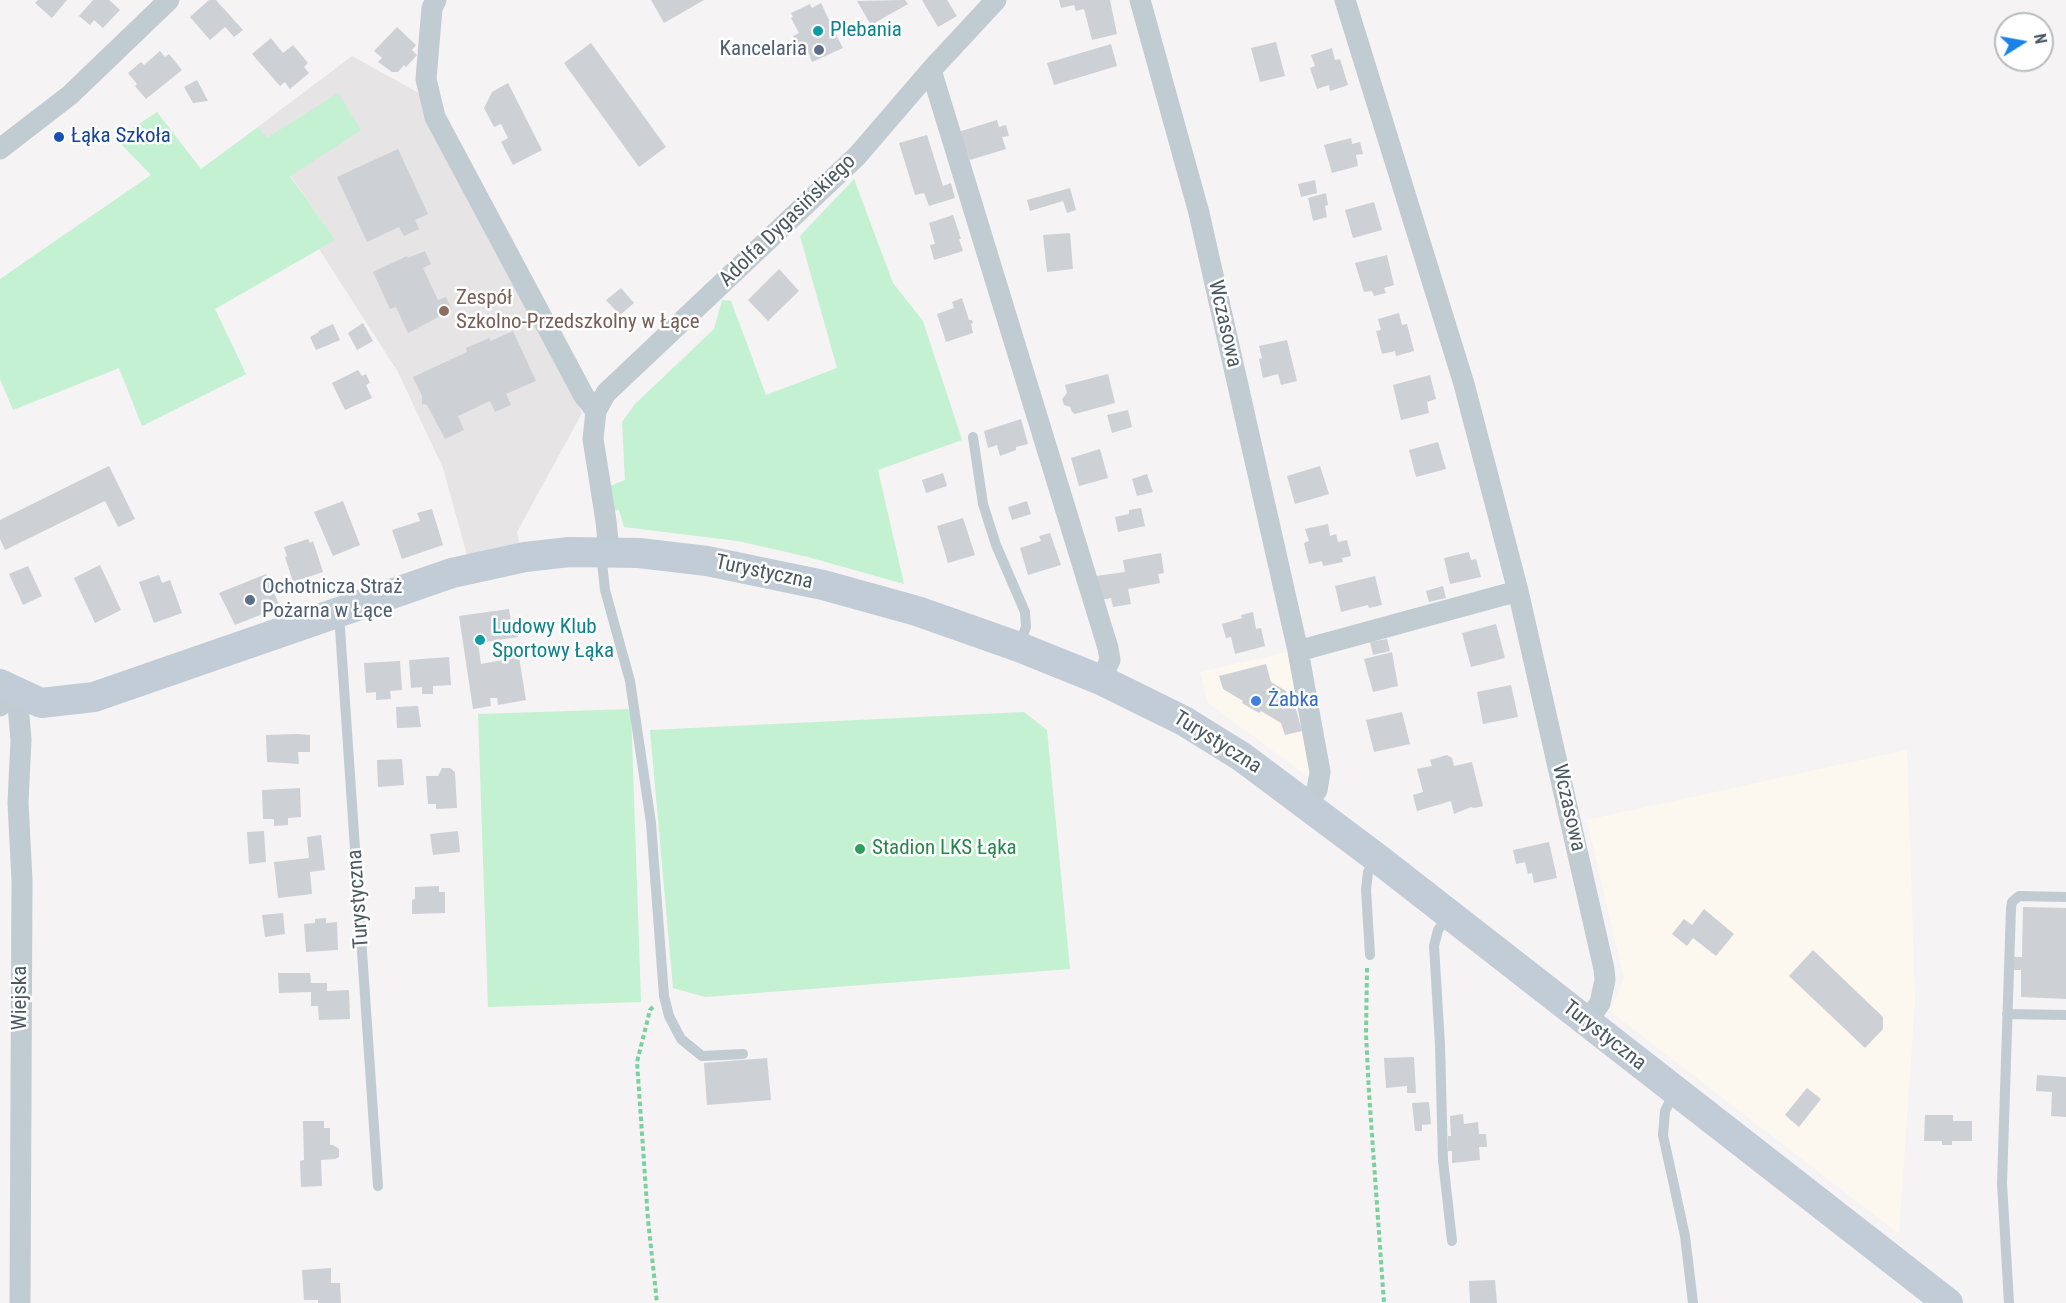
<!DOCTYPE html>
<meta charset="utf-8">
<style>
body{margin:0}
#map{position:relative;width:2066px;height:1303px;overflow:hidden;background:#f5f3f3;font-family:"Roboto Condensed",sans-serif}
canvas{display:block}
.north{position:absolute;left:1994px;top:12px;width:60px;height:60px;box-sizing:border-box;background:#fff;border:2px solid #b7bcc0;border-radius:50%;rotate:79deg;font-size:16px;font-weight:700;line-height:24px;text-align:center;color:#4a5861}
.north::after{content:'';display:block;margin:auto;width:21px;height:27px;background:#1a83e7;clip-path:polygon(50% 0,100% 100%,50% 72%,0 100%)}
</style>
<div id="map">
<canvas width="2066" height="1303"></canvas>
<div class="north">N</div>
</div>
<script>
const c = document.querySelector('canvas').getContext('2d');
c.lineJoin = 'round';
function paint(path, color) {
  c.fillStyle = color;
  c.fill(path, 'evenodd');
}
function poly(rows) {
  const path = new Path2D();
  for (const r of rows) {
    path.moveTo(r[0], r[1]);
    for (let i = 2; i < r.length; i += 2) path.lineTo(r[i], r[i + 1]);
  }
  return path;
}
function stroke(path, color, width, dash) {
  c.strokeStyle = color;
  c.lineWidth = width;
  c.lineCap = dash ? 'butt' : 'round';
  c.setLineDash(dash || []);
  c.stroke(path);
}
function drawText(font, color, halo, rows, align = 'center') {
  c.font = font + ' "Roboto Condensed",sans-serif';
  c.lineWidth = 5;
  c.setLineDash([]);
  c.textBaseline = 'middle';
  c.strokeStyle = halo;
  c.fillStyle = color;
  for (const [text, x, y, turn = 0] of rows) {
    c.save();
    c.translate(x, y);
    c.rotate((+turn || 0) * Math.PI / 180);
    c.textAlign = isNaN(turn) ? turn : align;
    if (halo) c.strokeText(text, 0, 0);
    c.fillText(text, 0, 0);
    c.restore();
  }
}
paint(poly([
 [1287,652,1314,781,1208,703,1200,672],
 [1907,750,1915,1001,1899,1234,1610,1011,1624,979,1587,820]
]), '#fdf8ef');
paint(poly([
 [352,56,419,93,582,413,517,532,520,546,467,555,443,468,398,372,319,249,334,240,258,127]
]), '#e6e4e5');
paint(poly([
 [338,93,361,130,290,176,335,240,215,309,246,374,142,426,119,368,13,410,0,379,0,279,151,175,116,139,157,112,201,169,258,127,267,138],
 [854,179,893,283,923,321,962,440,878,470,904,584,808,557,738,541,624,527,619,510,614,511,610,486,625,480,622,422,635,404,714,329,722,300,731,301,766,395,837,368,800,236],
 [631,709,641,1002,488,1007,478,714],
 [1024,712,1047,730,1070,969,705,997,673,988,650,730]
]), '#c3f1d1');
paint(poly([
 [38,0,67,0,52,18,35,3],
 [93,0,109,0,120,10,103,28,94,20,90,25,79,16],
 [209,0,216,0,243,30,234,37,225,27,210,40,190,17],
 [651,0,704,0,664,23],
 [905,0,908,4,871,25,857,1],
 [922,0,947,0,957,16,938,27],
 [1059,0,1110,0,1117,34,1092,40,1084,9,1076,11,1074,5,1061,8],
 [821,3,829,20,832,21,837,19,842,30,835,33,843,48,812,62,806,47,800,50,793,36,799,33,791,18,793,17,791,13,810,4,812,8],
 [397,27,416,45,412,50,417,55,406,67,404,65,398,72,392,72,378,62,382,58,374,51],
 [271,38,283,53,293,45,308,63,304,67,309,73,290,89,285,82,280,86,252,54],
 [1276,42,1285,76,1260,82,1251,48],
 [591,43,666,147,639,167,564,63],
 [1111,44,1117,66,1054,85,1047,63],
 [1332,48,1335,60,1340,59,1348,85,1330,91,1329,85,1317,89,1310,68,1315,66,1311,55],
 [160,51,165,57,169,54,182,70,146,99,135,86,137,84,128,73,141,62,144,65],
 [197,80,208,101,193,103,184,87],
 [508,83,542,150,513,165,501,142,508,138,501,124,494,127,484,108,492,92],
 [997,120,999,127,1006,125,1009,136,1002,137,1006,149,970,160,958,132],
 [927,135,943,186,951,183,955,198,929,206,924,193,915,195,899,143],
 [1351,138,1352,144,1360,142,1363,154,1356,155,1358,166,1332,173,1324,145],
 [398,149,428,214,415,220,419,229,404,236,399,227,367,242,337,177],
 [1315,180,1317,193,1301,197,1298,184],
 [1070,188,1076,210,1067,213,1063,201,1030,211,1027,200],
 [1326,193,1328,205,1325,206,1327,217,1313,221,1308,198],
 [1374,202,1382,230,1353,238,1345,210],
 [953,215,961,239,959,239,963,251,934,260,930,245,935,244,929,223],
 [1070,233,1073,269,1047,272,1043,235],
 [425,251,431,264,423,268,438,300,446,297,452,310,408,333,396,307,390,309,373,272,407,256,408,258],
 [1387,255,1394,285,1384,288,1386,293,1374,296,1372,291,1364,292,1355,263],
 [779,269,799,291,768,321,748,300],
 [621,288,634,303,620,315,606,300],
 [962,298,969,320,972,320,973,323,971,324,973,333,946,342,937,314,954,308,952,302],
 [1399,313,1402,325,1407,324,1414,351,1396,356,1395,351,1382,354,1376,331,1381,330,1378,319],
 [363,323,373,341,357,350,348,333],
 [333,324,340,340,316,350,310,337,319,332,318,331],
 [513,331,536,381,506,394,511,405,495,412,490,401,458,416,464,430,445,439,427,405,422,404,422,396,413,377,467,352,466,348,489,338,491,341],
 [1287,340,1297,381,1281,385,1278,374,1263,378,1259,359,1262,358,1259,346],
 [358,370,362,376,366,374,370,383,366,385,372,398,345,410,332,383],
 [1108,374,1115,403,1075,414,1072,412,1070,407,1064,405,1062,399,1067,393,1065,385],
 [1430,375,1436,399,1427,402,1429,413,1401,420,1393,385],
 [1128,410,1132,427,1112,433,1107,415],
 [1021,419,1028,444,1016,447,1016,450,1000,456,997,445,988,448,984,431],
 [1438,442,1446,469,1416,477,1409,450],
 [1100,449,1108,478,1079,486,1071,458],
 [109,466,135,519,118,527,105,501,5,550,0,539,0,520],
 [1320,466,1329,494,1295,504,1287,476],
 [943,473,947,486,926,493,922,480],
 [1147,474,1153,492,1137,496,1132,479],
 [343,501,360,545,333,556,314,512],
 [1027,501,1031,514,1012,520,1008,507],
 [1141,508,1145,526,1118,532,1115,517,1129,514,1129,510],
 [432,509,443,545,402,559,392,530,420,521,417,513],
 [963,518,975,555,948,563,937,526],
 [1328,524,1330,536,1336,534,1338,542,1347,540,1351,556,1342,558,1343,562,1323,566,1322,561,1309,564,1304,543,1309,541,1305,529],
 [1050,533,1061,565,1028,575,1020,548,1041,541,1039,536],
 [308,539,310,543,313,541,323,572,293,582,285,557,287,556,284,547],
 [1469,552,1471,560,1476,559,1481,577,1450,584,1444,558],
 [1161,553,1164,573,1158,574,1160,583,1128,589,1131,604,1113,607,1111,598,1101,600,1096,576,1125,572,1123,560],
 [100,565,121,610,95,623,74,578],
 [28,566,42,596,23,605,9,574],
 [266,574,280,607,235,625,219,593],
 [159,575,162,583,170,580,182,613,154,623,139,582],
 [1375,576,1382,605,1369,608,1368,605,1341,612,1335,586],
 [1443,586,1446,598,1429,602,1426,591],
 [509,609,512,627,517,627,518,637,478,643,481,664,519,657,526,700,498,705,497,698,490,698,491,706,473,709,459,616],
 [1253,612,1256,629,1261,628,1265,646,1235,654,1231,637,1226,638,1222,624,1242,618,1241,615],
 [1496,624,1505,658,1471,667,1462,633],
 [1387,639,1390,651,1373,655,1370,642],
 [1392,652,1398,686,1373,692,1364,659],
 [449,657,451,685,433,686,433,694,422,694,422,687,411,688,409,660],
 [400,661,402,690,390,691,391,699,376,700,376,692,366,693,364,663],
 [1266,664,1271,682,1286,691,1288,699,1293,698,1302,731,1285,735,1281,723,1261,711,1259,713,1242,703,1243,701,1223,689,1219,676],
 [1511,685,1518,717,1483,724,1477,692],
 [418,706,421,727,397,728,396,707],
 [1402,712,1410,744,1374,752,1366,720],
 [298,734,310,735,310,752,298,752,299,764,267,762,266,735],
 [1447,755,1452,758,1454,766,1472,762,1483,806,1474,808,1471,807,1454,814,1451,801,1417,811,1413,795,1423,792,1417,769,1432,766,1430,760],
 [402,759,404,785,378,787,377,760],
 [442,768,450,768,455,772,457,808,436,809,436,804,428,804,426,776,438,776],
 [300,788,301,817,288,818,288,825,274,826,274,819,263,819,262,790],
 [264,831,266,862,249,864,247,832],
 [458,831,460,852,433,855,430,834],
 [321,835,325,870,310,872,312,894,278,898,274,862,309,858,307,837],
 [1549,842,1557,878,1534,883,1532,873,1528,874,1525,862,1516,864,1513,850],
 [439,886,439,892,445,892,445,913,412,914,412,900,415,899,415,887],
 [2023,907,2066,908,2066,999,2021,997,2021,970,2014,970,2014,957,2022,957],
 [1704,909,1734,934,1716,956,1693,938,1687,946,1672,934,1684,919,1692,925],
 [283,913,285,934,265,937,262,915],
 [326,918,326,923,337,922,338,950,306,952,304,924,315,923,315,919],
 [1813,950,1883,1017,1883,1029,1865,1048,1789,976],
 [278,973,310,973,311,983,327,983,327,991,349,990,350,1019,319,1020,318,1006,311,1006,311,992,279,993],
 [1414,1057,1416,1093,1407,1093,1407,1086,1386,1088,1384,1058],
 [767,1058,771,1100,707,1105,704,1063],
 [2037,1075,2066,1077,2066,1117,2051,1116,2052,1092,2036,1091],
 [1807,1088,1821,1099,1799,1127,1785,1115],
 [1429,1102,1431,1124,1422,1125,1422,1131,1415,1131,1412,1103],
 [1463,1114,1464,1124,1478,1122,1479,1134,1486,1134,1487,1147,1479,1147,1480,1160,1452,1163,1452,1151,1448,1151,1448,1136,1451,1136,1450,1116],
 [1925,1115,1953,1115,1953,1121,1972,1121,1972,1141,1952,1141,1952,1145,1942,1145,1942,1141,1924,1141],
 [303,1121,324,1121,324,1128,330,1128,330,1145,333,1145,339,1149,339,1157,335,1159,321,1160,322,1186,301,1187,300,1161,304,1160],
 [331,1268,331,1283,340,1283,341,1303,318,1303,318,1300,304,1300,302,1270],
 [1495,1280,1497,1303,1470,1303,1469,1281]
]), '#cdd0d5');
stroke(poly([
 [1367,968,1366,1034,1369,1093,1384,1303],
 [653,1007,650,1010,637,1062,648,1220,657,1303]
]), '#7ad09f', 4, [4.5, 3]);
stroke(poly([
 [973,437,983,504,996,545,1025,612,1026,627,1019,646],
 [601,553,605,590,630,681,651,823,664,996,669,1016,681,1039,702,1056,743,1054],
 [339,614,378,1186],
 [1449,915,1438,930,1434,946,1440,1045,1443,1160,1452,1241],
 [1370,955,1366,890,1368,872,1375,860],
 [2007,1014,2066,1015],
 [1674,1093,1665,1111,1663,1135,1685,1236,1693,1303],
 [2009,1303,2002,1183,2011,908,2012,902,2019,896,2066,897]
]), '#c1cbd2', 10);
stroke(poly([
 [436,0,432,8,426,79,435,117,584,396,596,411],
 [1140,0,1199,213,1298,651,1320,772,1317,790,1307,804],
 [1345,0,1464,384,1518,591,1604,969,1605,980,1600,1003,1587,1022],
 [931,70,1108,648,1110,660,1101,680],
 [0,149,70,95,169,0],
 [609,551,606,521,593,439,596,411,606,393,857,156,931,70,996,0],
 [1298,651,1518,591],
 [0,706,17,693,21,740,18,803,22,880,20,1303]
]), '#c1cbd2', 21);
stroke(poly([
 [0,684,41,703,94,697,452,573,525,557,569,552,639,553,707,561,823,585,917,611,1019,647,1101,680,1184,721,1242,757,1377,858,1948,1303]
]), '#c1ccd6', 30);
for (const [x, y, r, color] of [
 [818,31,6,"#0f9aa8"],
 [819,50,6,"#5c6f8a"],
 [59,137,6,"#1a4fb4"],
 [444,311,6,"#8d6e63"],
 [250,600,6,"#5c6f8a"],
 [480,640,6,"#0f9aa8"],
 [1256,701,6,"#3f7fe0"],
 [860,849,6,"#2e9e5b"]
]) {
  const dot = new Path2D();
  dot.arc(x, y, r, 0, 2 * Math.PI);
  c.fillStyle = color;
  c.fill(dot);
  stroke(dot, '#fff', 2);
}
drawText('21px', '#0d838f', '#fff', [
 ["Plebania",830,31],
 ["Ludowy Klub",492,628],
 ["Sportowy Łąka",492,652]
], 'left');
drawText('21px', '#4e5e75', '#fff', [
 ["Kancelaria",807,50],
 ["Ochotnicza Straż",262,588,"left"],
 ["Pożarna w Łące",262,612,"left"]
], 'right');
drawText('21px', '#164399', '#fff', [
 ["Łąka Szkoła",71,137]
], 'left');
drawText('21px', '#4a5861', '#fff', [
 ["Adolfa Dygasińskiego",788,221,-44],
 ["Wczasowa",1224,324,77],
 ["Turystyczna",764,573,12],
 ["Turystyczna",1217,743,32],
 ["Wczasowa",1568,808,77],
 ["Turystyczna",359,899,-94],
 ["Wiejska",21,998,-90],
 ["Turystyczna",1604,1036,38]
]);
drawText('21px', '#785e54', '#fff', [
 ["Zespół",456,299],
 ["Szkolno-Przedszkolny w Łące",456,323]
], 'left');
drawText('21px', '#366cbe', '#fff', [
 ["Żabka",1268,701]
], 'left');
drawText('21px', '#27864d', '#fff', [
 ["Stadion LKS Łąka",872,849]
], 'left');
</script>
